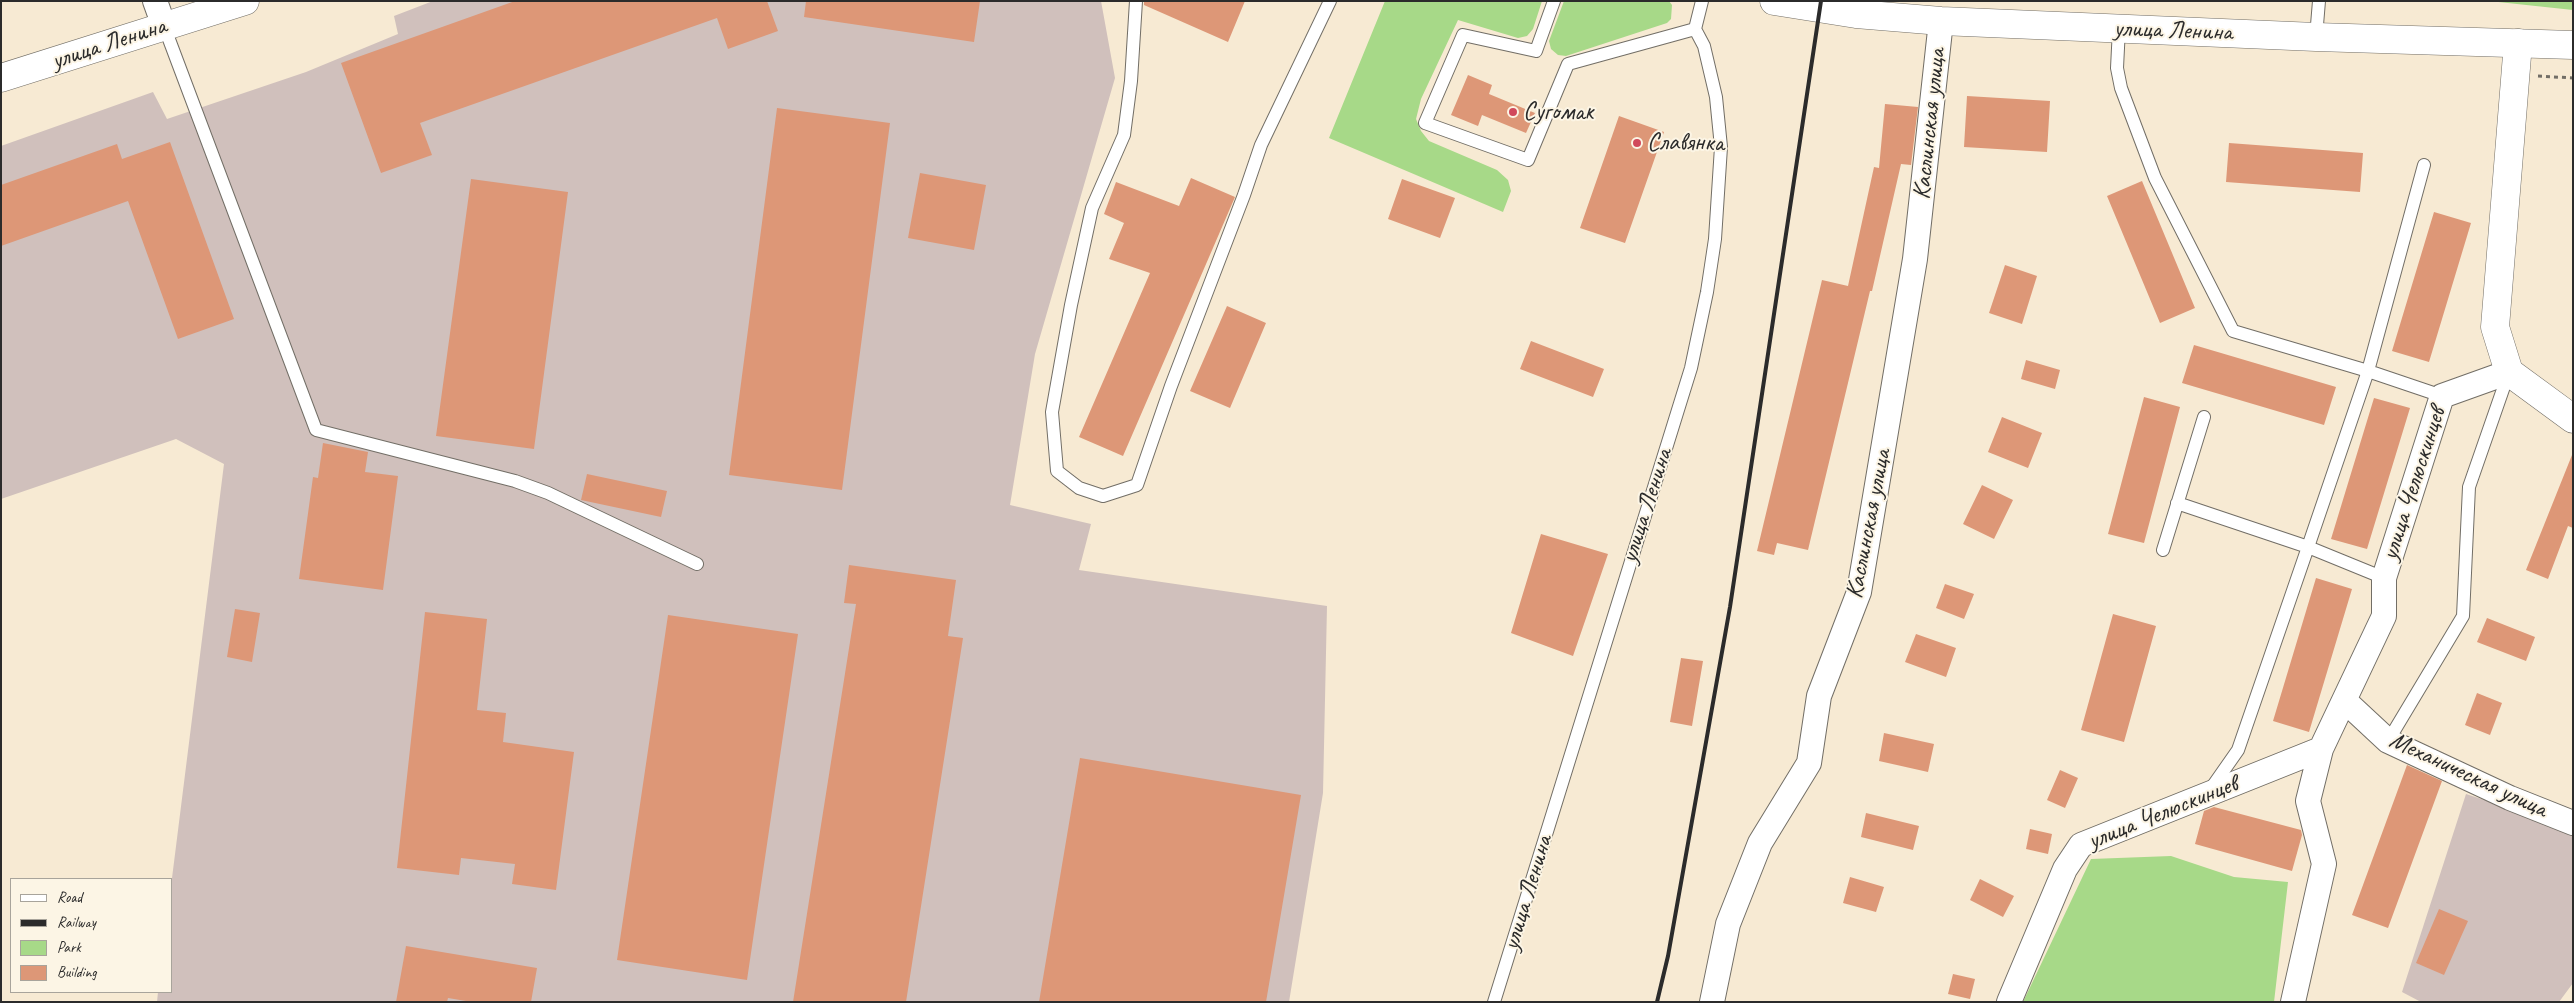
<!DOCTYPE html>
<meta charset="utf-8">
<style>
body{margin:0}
#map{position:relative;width:2574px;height:1003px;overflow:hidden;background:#f7ead3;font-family:Caveat,sans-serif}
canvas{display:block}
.frame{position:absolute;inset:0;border:2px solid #2b2b2b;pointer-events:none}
.legend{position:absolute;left:10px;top:878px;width:162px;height:115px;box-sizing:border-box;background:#fcf5e5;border:1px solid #a8a49b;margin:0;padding:6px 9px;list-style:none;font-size:15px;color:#2b2b2b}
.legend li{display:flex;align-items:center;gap:10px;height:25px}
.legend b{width:25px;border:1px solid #a8a49b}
</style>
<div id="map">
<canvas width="2574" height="1003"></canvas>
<div class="frame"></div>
<ul class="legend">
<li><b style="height:6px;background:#fff"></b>Road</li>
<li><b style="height:6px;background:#2b2b2b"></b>Railway</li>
<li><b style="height:14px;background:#a7d988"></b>Park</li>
<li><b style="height:14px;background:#dd9777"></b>Building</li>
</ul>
</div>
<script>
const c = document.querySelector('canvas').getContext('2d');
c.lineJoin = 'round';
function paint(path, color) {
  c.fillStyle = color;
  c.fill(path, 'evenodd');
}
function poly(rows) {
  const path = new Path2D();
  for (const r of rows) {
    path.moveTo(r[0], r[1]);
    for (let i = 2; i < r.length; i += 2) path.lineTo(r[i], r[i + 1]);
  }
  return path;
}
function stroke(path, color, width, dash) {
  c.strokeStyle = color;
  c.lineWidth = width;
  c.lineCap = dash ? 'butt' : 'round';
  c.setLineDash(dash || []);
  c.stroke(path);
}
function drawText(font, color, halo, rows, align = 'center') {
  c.font = font + ' Caveat,sans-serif';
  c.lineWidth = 4;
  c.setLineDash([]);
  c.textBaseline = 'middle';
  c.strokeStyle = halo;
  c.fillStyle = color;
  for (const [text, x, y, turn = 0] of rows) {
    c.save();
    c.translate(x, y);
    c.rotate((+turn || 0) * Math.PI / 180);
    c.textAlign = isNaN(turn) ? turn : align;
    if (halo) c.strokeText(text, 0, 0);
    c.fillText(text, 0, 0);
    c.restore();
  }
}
paint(poly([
 [433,1,1101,1,1115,78,1035,354,1010,505,1091,524,1079,570,1327,606,1323,793,1289,1002,157,1002,158,992,171,992,171,886,224,464,176,439,1,499,1,146,153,92,167,119,306,72,398,34,394,16],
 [2466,794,2573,829,2573,983,2559,1002,2421,1002,2402,992]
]), '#d0c0bc');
paint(poly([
 [1385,1,1542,1,1533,29,1527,36,1518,38,1458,20,1421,99,1416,119,1421,131,1429,141,1497,170,1508,180,1511,191,1503,212,1329,138],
 [1564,1,1669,1,1672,5,1671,19,1667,23,1566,56,1558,55,1551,49,1549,41],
 [2489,1,2573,1,2573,10],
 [2171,856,2234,877,2288,882,2274,1002,2023,1002,2091,859]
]), '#a7d988');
paint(poly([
 [515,1,767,1,778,31,728,49,717,18,420,123,432,155,381,173,341,63],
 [806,1,980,1,974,42,804,17],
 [1144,1,1245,1,1228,42,1144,5],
 [1468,75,1492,85,1489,94,1535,113,1526,133,1482,115,1478,126,1451,115],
 [1967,96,2050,101,2047,152,1964,147],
 [1885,104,1918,107,1911,165,1901,164,1872,291,1870,291,1808,550,1777,543,1774,555,1757,551,1822,280,1848,286,1874,167,1879,168],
 [777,108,890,123,842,490,729,475],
 [1619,116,1664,132,1625,243,1580,228],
 [170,142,234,319,178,339,128,201,1,246,1,185,117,144,122,159],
 [2229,143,2363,153,2360,192,2226,182],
 [920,173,986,185,974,250,908,238],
 [1191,178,1235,197,1123,456,1079,437,1150,273,1109,259,1124,223,1104,214,1116,182,1179,206],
 [471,179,568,192,534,449,436,436],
 [1402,179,1455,198,1440,238,1388,219],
 [2142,181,2195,308,2160,323,2107,196],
 [2434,212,2471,223,2429,362,2392,351],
 [2005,265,2037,276,2022,324,1989,313],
 [1227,306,1266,323,1230,408,1190,391],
 [1531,341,1604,369,1593,397,1520,369],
 [2194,345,2336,387,2324,425,2182,383],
 [2026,360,2060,370,2055,389,2021,379],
 [2144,397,2180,407,2144,543,2108,534],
 [2374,398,2410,408,2367,549,2331,539],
 [2002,417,2042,433,2028,468,1988,452],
 [323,443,368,452,365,472,398,476,383,590,299,579,313,477,318,478],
 [2572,455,2573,528,2568,526,2548,579,2526,570],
 [587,474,667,491,661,517,581,500],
 [1982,485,2013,500,1994,539,1963,524],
 [1541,534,1608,554,1573,656,1511,633],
 [849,565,956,580,948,636,963,638,906,1002,793,1002,856,604,844,603],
 [2316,578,2352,589,2309,732,2273,721],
 [1945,584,1974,594,1964,619,1936,608],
 [235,609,260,613,252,662,227,657],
 [425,612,487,619,477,710,506,713,503,742,574,752,556,890,512,884,515,864,461,858,459,875,397,868],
 [2113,614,2156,626,2124,742,2081,730],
 [668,615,798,634,747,980,617,960],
 [2487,618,2535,637,2526,661,2477,642],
 [1916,634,1956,648,1946,677,1905,662],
 [1681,658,1703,661,1692,726,1670,722],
 [2477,693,2502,703,2490,735,2465,725],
 [1884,733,1934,744,1928,772,1879,761],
 [1080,758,1301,795,1266,1002,1039,1002],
 [2407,765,2442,781,2388,928,2352,915],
 [2060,770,2078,778,2065,808,2047,800],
 [2214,807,2301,830,2302,835,2292,871,2195,844,2204,811],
 [1866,813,1919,826,1913,850,1861,837],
 [2030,829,2052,834,2048,854,2026,849],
 [1850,877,1884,887,1876,912,1843,903],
 [1980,879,2014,896,2003,917,1970,900],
 [2439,909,2468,921,2444,975,2416,963],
 [406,946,537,968,531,1002,472,1002,448,998,447,1002,396,1002],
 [1953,974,1975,979,1970,999,1948,994]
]), '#dd9777');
const lane = poly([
 [1136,1,1131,81,1124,135,1092,208,1071,305,1052,412,1057,471,1079,488,1103,496,1137,485,1171,386,1244,195,1261,145,1330,1],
 [1554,1,1536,51,1463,35,1425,123,1528,160,1568,64,1695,29],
 [164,26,316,430,515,481,548,493,697,564],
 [2119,28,2117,68,2121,88,2155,178,2233,331,2368,371,2442,396],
 [2316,37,2319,1],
 [2177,503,2308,547,2384,578],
 [2163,550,2204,417],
 [2388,741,2463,616,2469,487,2509,372],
 [2210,790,2238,750,2308,547,2368,371,2424,165],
 [1494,1002,1691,368,1707,292,1715,239,1721,147,1716,97,1704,46,1695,29,1702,1]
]);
const street = poly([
 [155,1,164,26],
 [2345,701,2388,741,2510,798,2573,823],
 [1712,1002,1728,924,1760,843,1809,763,1819,696,1859,592,1915,259,1941,21],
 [2009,1002,2065,869,2081,845,2321,749,2384,616,2384,578,2442,396,2509,372],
 [2293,1002,2324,864,2308,801,2321,749]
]);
const secondary = poly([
 [2518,43,2495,327,2509,372,2573,419]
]);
const primary = poly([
 [1774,1,1856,14,1941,21,2316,37,2573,45],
 [1,78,245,1]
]);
stroke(lane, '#726e66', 14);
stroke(street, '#726e66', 26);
stroke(secondary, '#726e66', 29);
stroke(primary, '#726e66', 29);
stroke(poly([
 [2538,76,2573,78]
]), '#726e66', 3, [4, 4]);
stroke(lane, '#fff', 12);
stroke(street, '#fff', 24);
stroke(secondary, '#fff', 28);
stroke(primary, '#fff', 28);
stroke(poly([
 [1657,1002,1668,956,1730,607,1821,1]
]), '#2b2b2b', 4);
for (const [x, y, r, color] of [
 [1513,112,5,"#d1495b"],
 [1637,143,5,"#d1495b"]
]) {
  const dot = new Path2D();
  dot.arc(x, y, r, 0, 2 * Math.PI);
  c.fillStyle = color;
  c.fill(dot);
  stroke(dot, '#fcf5e5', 2);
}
drawText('25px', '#2b2b2b', '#fcf5e5', [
 ["улица Ленина",2173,31,2],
 ["улица Ленина",109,44,-18],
 ["Каслинская улица",1930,124,-84],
 ["улица Челюскинцев",2414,484,-72],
 ["улица Ленина",1647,506,-72],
 ["Каслинская улица",1869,524,-79],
 ["Механическая улица",2468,775,25],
 ["улица Челюскинцев",2163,813,-22],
 ["улица Ленина",1528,893,-73]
]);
drawText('25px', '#2b2b2b', '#fcf5e5', [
 ["Сугомак",1523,112],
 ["Славянка",1647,143]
], 'left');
</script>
